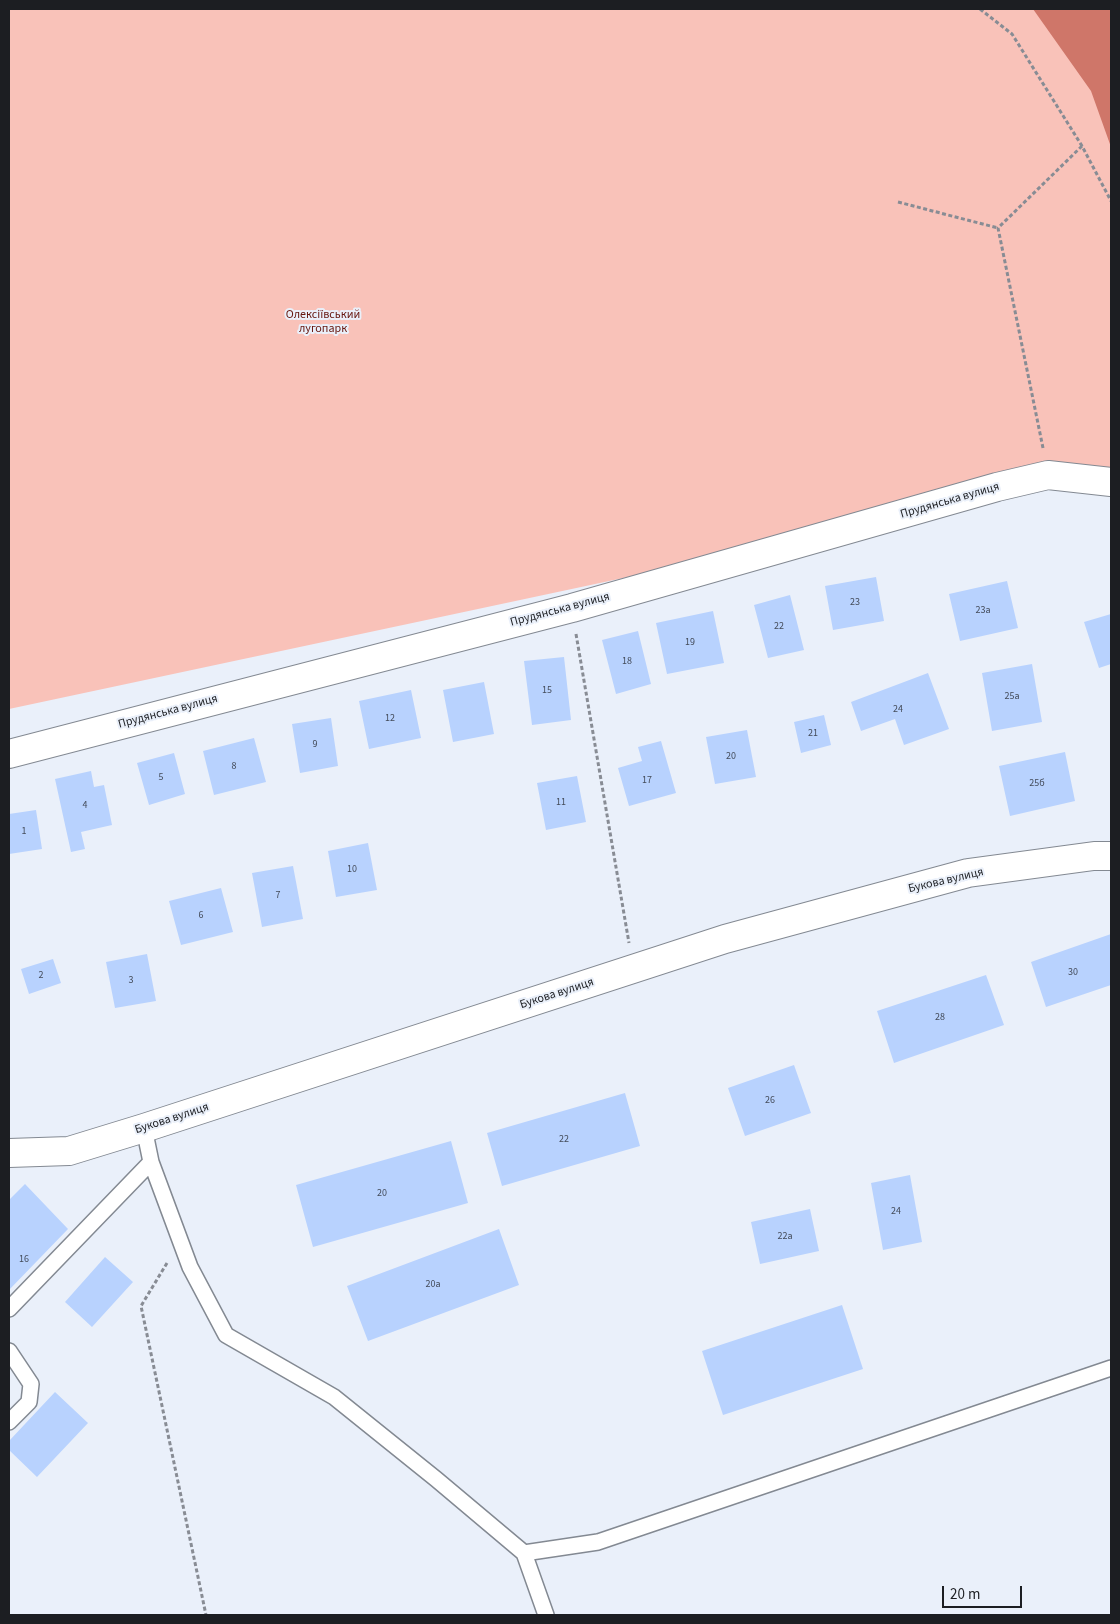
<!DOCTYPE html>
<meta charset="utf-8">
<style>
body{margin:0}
#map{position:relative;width:1120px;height:1624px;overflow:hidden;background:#eaf0fa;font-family:"Source Sans 3",sans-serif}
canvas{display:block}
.frame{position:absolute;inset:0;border:10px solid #1c1e22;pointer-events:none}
.scale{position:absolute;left:942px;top:1586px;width:80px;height:22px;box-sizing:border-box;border:2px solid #1c1e22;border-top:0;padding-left:6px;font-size:15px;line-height:18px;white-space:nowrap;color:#1c1e22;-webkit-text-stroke:4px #eaf0fa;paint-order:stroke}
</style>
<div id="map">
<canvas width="1120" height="1624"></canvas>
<div class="frame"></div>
<div class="scale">20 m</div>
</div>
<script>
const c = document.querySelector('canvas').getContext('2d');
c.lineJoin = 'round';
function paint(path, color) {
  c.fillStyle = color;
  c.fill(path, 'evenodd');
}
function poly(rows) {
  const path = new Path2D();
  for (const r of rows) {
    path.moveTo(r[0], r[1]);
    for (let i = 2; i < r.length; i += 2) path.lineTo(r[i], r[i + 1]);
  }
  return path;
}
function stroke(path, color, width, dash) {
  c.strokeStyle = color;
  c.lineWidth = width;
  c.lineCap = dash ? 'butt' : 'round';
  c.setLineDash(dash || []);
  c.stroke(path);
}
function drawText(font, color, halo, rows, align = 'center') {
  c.font = font + ' "Source Sans 3",sans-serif';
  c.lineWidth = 4;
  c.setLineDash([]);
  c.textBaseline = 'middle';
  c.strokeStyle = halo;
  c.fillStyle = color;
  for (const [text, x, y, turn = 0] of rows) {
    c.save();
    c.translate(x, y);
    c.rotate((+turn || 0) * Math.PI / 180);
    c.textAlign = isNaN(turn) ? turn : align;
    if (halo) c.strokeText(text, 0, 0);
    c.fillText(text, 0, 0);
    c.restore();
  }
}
paint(poly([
 [9,9,1111,9,1111,474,9,709]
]), '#f9c2b9');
paint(poly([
 [1033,9,1111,9,1111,147,1091,91]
]), '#cf7669');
paint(poly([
 [876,577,884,621,833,630,825,586],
 [1007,581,1018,628,960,641,949,594],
 [790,595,804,650,768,658,754,605],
 [713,611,724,663,667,674,656,623],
 [1111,614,1111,664,1099,668,1084,622],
 [638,631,651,684,616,694,602,640],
 [564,657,571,720,532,725,524,661],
 [1032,664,1042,722,992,731,982,673],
 [928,673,949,729,904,745,895,719,861,731,851,702],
 [484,682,494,734,453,742,443,690],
 [411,690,421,738,369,749,359,701],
 [824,715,831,745,801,753,794,722],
 [331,718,338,766,300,773,292,724],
 [747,730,756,777,715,784,706,737],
 [254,738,266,782,214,795,203,751],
 [661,741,676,793,629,806,618,768,642,761,638,747],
 [1065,752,1075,801,1010,816,999,766],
 [174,753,185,794,149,805,137,763],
 [91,771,94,787,104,785,112,825,81,832,85,849,71,852,55,779],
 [577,776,586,822,546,830,537,783],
 [36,810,42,849,9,854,9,814],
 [368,843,377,890,336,897,328,851],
 [293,866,303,919,262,927,252,873],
 [221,888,233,932,181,945,169,901],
 [1111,934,1111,985,1046,1007,1031,962],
 [147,954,156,1001,115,1008,106,962],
 [53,959,61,983,29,994,21,969],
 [986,975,1004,1025,894,1063,877,1011],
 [794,1065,811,1113,745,1136,728,1088],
 [625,1093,640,1146,502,1186,487,1133],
 [451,1141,468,1203,313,1247,296,1185],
 [910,1175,922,1242,883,1250,871,1183],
 [25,1184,68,1229,9,1290,9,1200],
 [810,1209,819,1251,760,1264,751,1222],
 [499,1229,519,1285,368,1341,347,1286],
 [105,1257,133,1282,92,1327,65,1302],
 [842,1305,863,1369,723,1415,702,1351],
 [55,1392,88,1423,37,1477,9,1450,9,1441]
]), '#b8d2fe');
const lane = poly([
 [144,1128,151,1162,190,1267,226,1335,334,1397,436,1479,524,1553,546,1615],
 [9,1309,151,1162],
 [9,1351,31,1384,29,1402,9,1422],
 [524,1553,598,1542,1111,1368]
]);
const street = poly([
 [9,754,572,608,997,487,1048,475,1111,482],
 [9,1153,69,1151,144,1128,725,939,968,873,1094,856,1111,856]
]);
stroke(lane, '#838992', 18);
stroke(street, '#838992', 30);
stroke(poly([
 [980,9,1012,34,1082,146,1111,201],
 [898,202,998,228],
 [1043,448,998,228,1082,146],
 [576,634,629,943],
 [167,1263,141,1306,206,1615]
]), '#888c94', 3, [4, 2.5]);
stroke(lane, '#fff', 15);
stroke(street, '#fff', 28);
drawText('10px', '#434b59', null, [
 ["23",855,603],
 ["23а",983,611],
 ["22",779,627],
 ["19",690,643],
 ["18",627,662],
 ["15",547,691],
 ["25а",1012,697],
 ["24",898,710],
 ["12",390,719],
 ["21",813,734],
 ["9",315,745],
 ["20",731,757],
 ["8",234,767],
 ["5",161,778],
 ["17",647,781],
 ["25б",1037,784],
 ["11",561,803],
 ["4",85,806],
 ["1",24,832],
 ["10",352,870],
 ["7",278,896],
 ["6",201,916],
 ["30",1073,973],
 ["2",41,976],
 ["3",131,981],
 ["28",940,1018],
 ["26",770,1101],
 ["22",564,1140],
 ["20",382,1194],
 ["24",896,1212],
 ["22а",785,1237],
 ["16",24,1260],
 ["20а",433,1285]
]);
drawText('12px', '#66150d', '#eaf0fa', [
 ["Олексіївський",323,315],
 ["лугопарк",323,329]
]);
drawText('12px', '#1c1e22', '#eaf0fa', [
 ["Прудянська вулиця",950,501,-16],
 ["Прудянська вулиця",560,610,-15],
 ["Прудянська вулиця",168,712,-15],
 ["Букова вулиця",946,881,-13],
 ["Букова вулиця",557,994,-18],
 ["Букова вулиця",172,1119,-18]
]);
</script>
